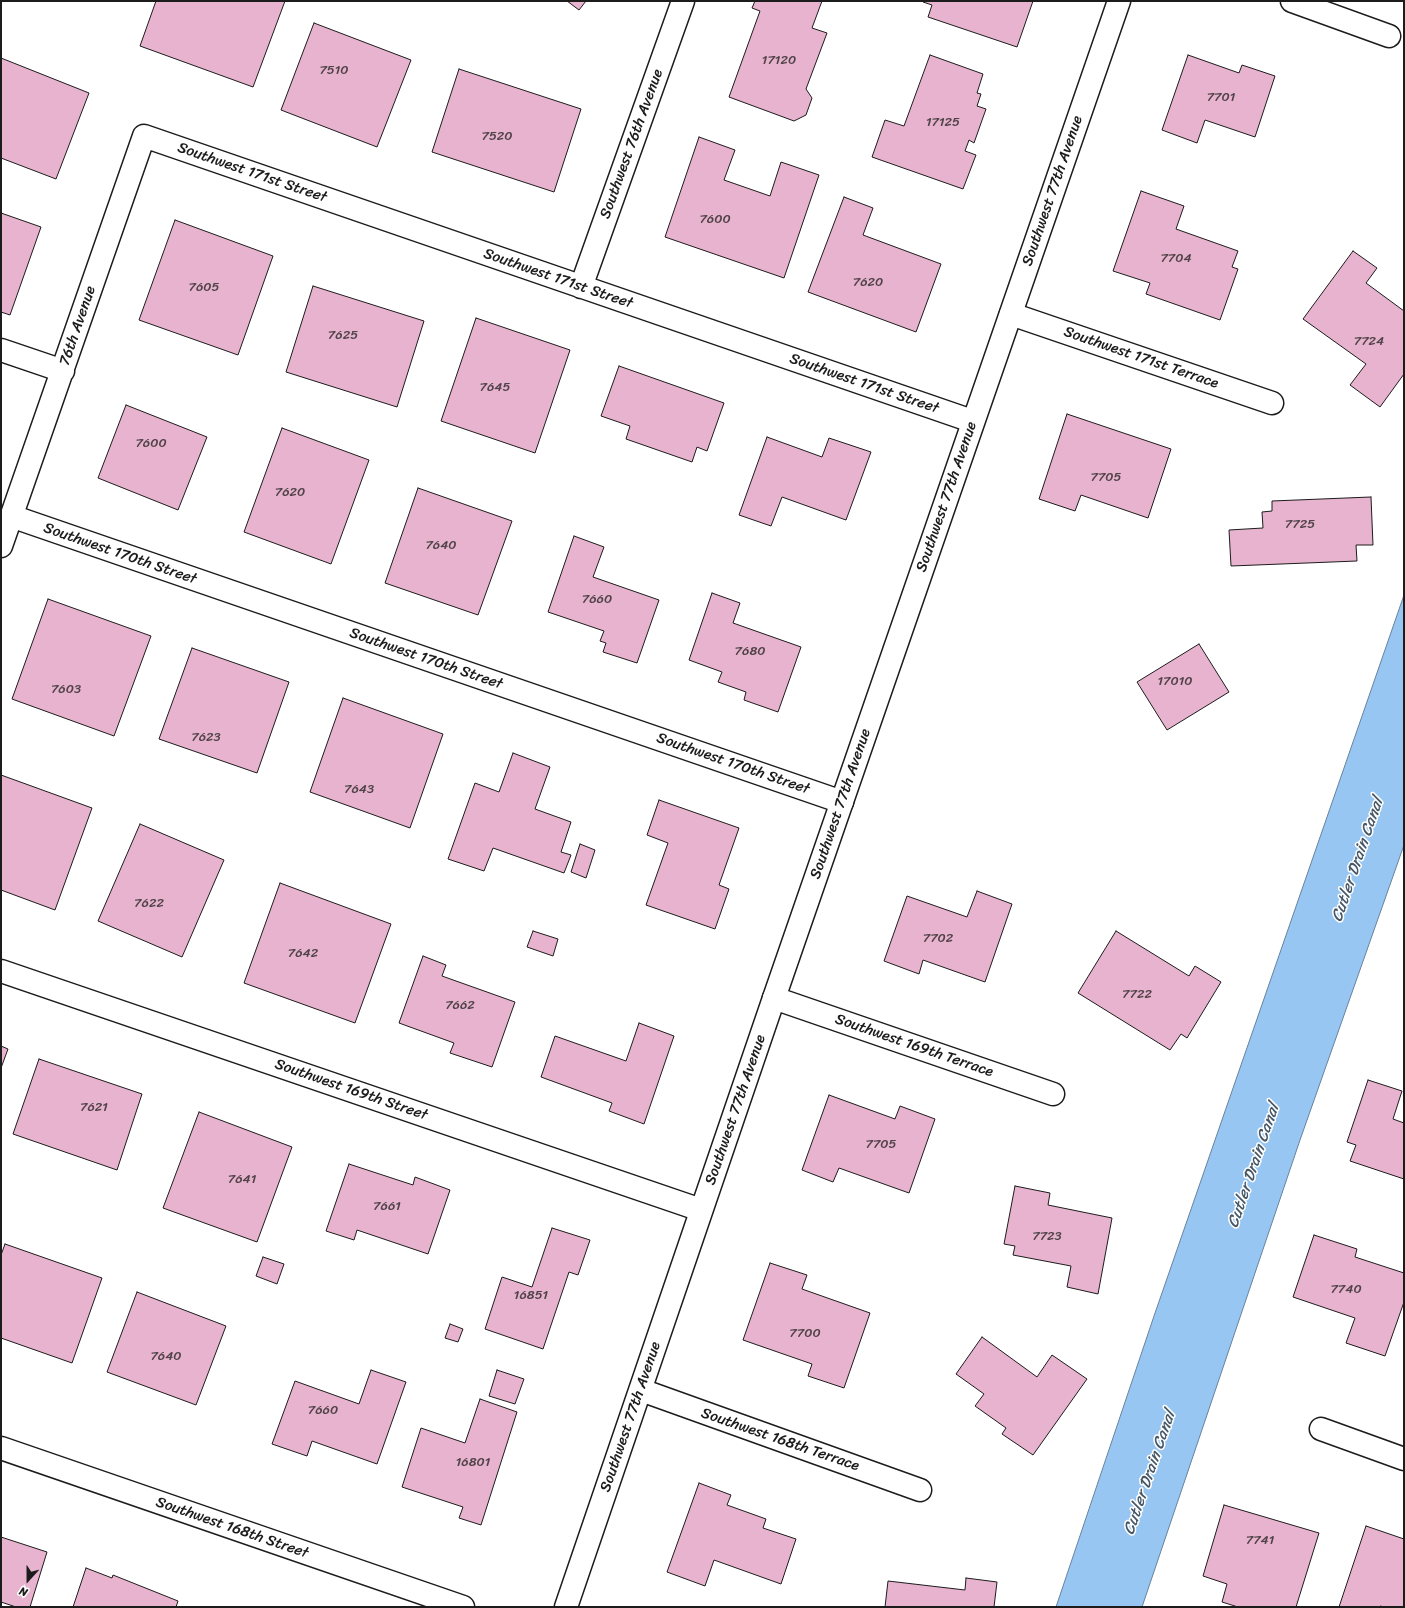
<!DOCTYPE html>
<style>
body{margin:0}
#map{position:relative;width:1405px;height:1608px;overflow:hidden;background:#fff;font-family:Sriracha,sans-serif}
canvas{display:block}
.frame{position:absolute;inset:0;border:2px solid #1c1c1c;pointer-events:none}
.north{position:absolute;left:8px;top:1560px;width:40px;height:40px;-webkit-text-stroke:3px #fff;paint-order:stroke;rotate:201deg;font-size:11px;font-weight:700;line-height:16px;text-align:center;color:#1c1c1c}
.north::after{content:'';display:block;margin:auto;width:14px;height:18px;background:#1c1c1c;clip-path:polygon(50% 0,100% 100%,50% 72%,0 100%)}
</style>
<div id="map">
<canvas width="1405" height="1608"></canvas>
<div class="frame"></div>
<div class="north">N</div>
</div>
<script>
const c = document.querySelector('canvas').getContext('2d');
c.lineJoin = 'round';
function paint(path, color) {
  c.fillStyle = color;
  c.fill(path, 'evenodd');
}
function poly(rows) {
  const path = new Path2D();
  for (const r of rows) {
    path.moveTo(r[0], r[1]);
    for (let i = 2; i < r.length; i += 2) path.lineTo(r[i], r[i + 1]);
  }
  return path;
}
function stroke(path, color, width, dash) {
  c.strokeStyle = color;
  c.lineWidth = width;
  c.lineCap = dash ? 'butt' : 'round';
  c.setLineDash(dash || []);
  c.stroke(path);
}
function drawText(font, color, halo, rows, align = 'center') {
  c.font = font + ' Sriracha,sans-serif';
  c.lineWidth = 3;
  c.setLineDash([]);
  c.textBaseline = 'middle';
  c.strokeStyle = halo;
  c.fillStyle = color;
  for (const [text, x, y, turn = 0] of rows) {
    c.save();
    c.translate(x, y);
    c.rotate((+turn || 0) * Math.PI / 180);
    c.textAlign = isNaN(turn) ? turn : align;
    if (halo) c.strokeText(text, 0, 0);
    c.fillText(text, 0, 0);
    c.restore();
  }
}
const water = poly([
 [1404,595,1404,845,1300,1140,1142,1607,1056,1607,1154,1316,1404,595]
]);
paint(water, '#98c6f2');
stroke(water, '#66829c', 1);
const building = poly([
 [156,1,285,1,253,87,140,46,156,1],
 [567,1,586,1,579,10,567,1],
 [755,1,822,1,812,28,827,33,806,89,812,98,806,115,794,121,729,97,760,11,752,8,755,1],
 [923,1,1033,1,1017,47,928,17,932,5,923,2,923,1],
 [314,23,411,60,377,147,281,110,314,23],
 [930,55,983,74,977,93,981,94,977,106,986,109,974,143,969,140,965,151,976,155,963,189,872,157,885,120,904,126,930,55],
 [1188,55,1239,73,1242,65,1275,76,1255,137,1205,120,1197,143,1162,130,1188,55],
 [1,58,89,93,56,179,1,158,1,58],
 [459,69,581,109,554,192,432,152,459,69],
 [699,137,735,150,724,180,770,196,781,162,819,175,784,278,665,237,699,137],
 [1141,191,1184,206,1176,229,1238,251,1232,267,1238,269,1220,320,1146,294,1150,283,1113,271,1141,191],
 [844,197,873,208,863,235,941,264,916,332,808,292,844,197],
 [1,213,41,227,10,315,1,312,1,213],
 [175,220,273,256,238,355,139,320,175,220],
 [1353,251,1377,268,1366,283,1404,311,1404,374,1380,407,1350,385,1366,364,1303,319,1353,251],
 [313,286,424,321,397,407,286,372,313,286],
 [476,318,570,350,535,453,441,421,476,318],
 [619,366,724,403,707,451,697,447,692,462,626,439,630,426,601,416,619,366],
 [126,405,207,437,178,510,98,478,126,405],
 [1067,414,1171,449,1148,518,1081,495,1075,511,1039,499,1067,414],
 [282,428,369,460,331,564,244,532,282,428],
 [767,437,822,457,829,438,871,452,846,520,782,497,771,526,739,515,767,437],
 [418,488,512,521,478,615,385,583,418,488],
 [1371,497,1373,545,1356,545,1357,561,1231,566,1229,530,1263,528,1262,512,1272,511,1272,501,1371,497],
 [574,536,604,547,593,577,659,600,637,663,603,652,606,643,600,641,604,631,548,612,574,536],
 [712,593,740,603,733,623,801,647,778,712,744,700,746,692,718,682,722,672,689,660,712,593],
 [48,599,151,636,114,736,12,699,48,599],
 [1199,644,1229,692,1167,730,1137,682,1199,644],
 [192,648,289,682,257,773,159,739,192,648],
 [343,698,443,734,410,828,310,792,343,698],
 [513,753,550,767,535,809,571,822,561,852,571,855,564,873,493,848,484,871,448,859,475,783,499,792,513,753],
 [1,775,92,808,55,910,1,890,1,775],
 [659,800,739,828,719,885,729,889,715,929,646,905,668,843,647,835,659,800],
 [140,824,224,860,182,957,98,921,140,824],
 [580,844,595,850,586,878,571,872,580,844],
 [280,883,391,924,355,1023,244,983,280,883],
 [977,891,1012,904,985,982,923,960,919,974,884,961,907,896,967,917,977,891],
 [533,931,558,939,553,956,527,947,533,931],
 [1116,931,1189,976,1195,966,1221,982,1187,1038,1181,1034,1170,1050,1078,993,1116,931],
 [423,956,446,965,442,976,515,1002,492,1067,450,1053,454,1043,399,1023,423,956],
 [639,1023,674,1036,644,1124,609,1111,612,1103,541,1077,555,1036,626,1061,639,1023],
 [1,1046,8,1049,1,1068,1,1046],
 [39,1059,142,1094,117,1170,13,1134,39,1059],
 [1368,1080,1402,1091,1393,1119,1404,1123,1404,1179,1350,1161,1356,1145,1347,1142,1368,1080],
 [829,1095,895,1119,900,1106,935,1119,909,1193,839,1168,833,1182,802,1170,829,1095],
 [199,1112,292,1147,257,1242,163,1208,199,1112],
 [349,1164,413,1185,415,1177,450,1190,428,1254,357,1230,354,1240,326,1231,349,1164],
 [1015,1186,1050,1193,1048,1205,1112,1218,1098,1294,1067,1287,1071,1266,1013,1255,1015,1246,1004,1244,1015,1186],
 [552,1228,590,1240,578,1275,569,1272,543,1349,485,1329,502,1277,532,1287,552,1228],
 [1314,1235,1357,1249,1355,1257,1404,1273,1404,1302,1385,1356,1346,1343,1355,1318,1293,1297,1314,1235],
 [5,1244,102,1278,72,1363,1,1338,1,1255,5,1244],
 [263,1257,284,1264,277,1284,256,1276,263,1257],
 [770,1263,807,1275,802,1289,870,1313,844,1388,808,1376,812,1364,743,1340,770,1263],
 [137,1292,226,1326,196,1405,107,1372,137,1292],
 [450,1324,463,1329,458,1342,445,1338,450,1324],
 [982,1337,1037,1377,1052,1355,1087,1379,1033,1455,1002,1434,1006,1428,975,1406,984,1394,956,1374,982,1337],
 [371,1370,406,1382,377,1464,312,1441,307,1456,272,1444,295,1381,359,1404,371,1370],
 [497,1370,524,1379,515,1404,489,1396,497,1370],
 [480,1399,517,1412,481,1525,459,1518,463,1507,402,1487,421,1428,465,1443,480,1399],
 [699,1483,731,1495,727,1505,766,1519,763,1528,796,1539,781,1584,714,1560,705,1586,667,1572,699,1483],
 [1224,1505,1319,1533,1296,1607,1238,1607,1222,1602,1227,1584,1203,1576,1224,1505],
 [1366,1526,1404,1539,1404,1607,1384,1607,1380,1606,1380,1607,1339,1607,1366,1526],
 [1,1537,47,1552,30,1607,16,1607,1,1602,1,1537],
 [86,1568,112,1578,113,1575,178,1601,176,1607,73,1607,86,1568],
 [966,1578,997,1582,994,1607,885,1607,888,1581,965,1590,966,1578]
]);
paint(building, '#e8b3ce');
stroke(building, '#1c1c1c', 1);
const street = poly([
 [1292,1,1389,36],
 [581,287,683,1],
 [1011,314,1272,403],
 [1,350,63,371],
 [11,516,842,802],
 [1,546,144,136,972,421],
 [1,971,701,1210],
 [774,998,1053,1094],
 [641,1390,920,1490],
 [1321,1429,1404,1459]
]);
const secondary = poly([
 [1,1448,463,1607],
 [566,1607,774,998,1119,1]
]);
stroke(street, '#1c1c1c', 25);
stroke(secondary, '#1c1c1c', 25);
stroke(street, '#fff', 22);
stroke(secondary, '#fff', 22);
drawText('13px', '#4f4248', null, [
 ["17120",779,61],
 ["7510",334,71],
 ["7701",1221,98],
 ["17125",943,123],
 ["7520",497,137],
 ["7600",715,220],
 ["7704",1176,259],
 ["7620",868,283],
 ["7605",204,288],
 ["7625",343,336],
 ["7724",1369,342],
 ["7645",495,388],
 ["7600",151,444],
 ["7705",1106,478],
 ["7620",290,493],
 ["7725",1300,525],
 ["7640",441,546],
 ["7660",597,600],
 ["7680",750,652],
 ["17010",1175,682],
 ["7603",66,690],
 ["7623",206,738],
 ["7643",359,790],
 ["7622",149,904],
 ["7702",938,939],
 ["7642",303,954],
 ["7722",1137,995],
 ["7662",460,1006],
 ["7621",94,1108],
 ["7705",881,1145],
 ["7641",242,1180],
 ["7661",387,1207],
 ["7723",1047,1237],
 ["7740",1346,1290],
 ["16851",531,1296],
 ["7700",805,1334],
 ["7640",166,1357],
 ["7660",323,1411],
 ["16801",473,1463],
 ["7741",1260,1541]
]);
drawText('15px', '#1c1c1c', '#fff', [
 ["Southwest 76th Avenue",632,144,-70],
 ["Southwest 171st Street",252,173,19],
 ["Southwest 77th Avenue",1053,191,-71],
 ["Southwest 171st Street",558,279,19],
 ["76th Avenue",78,326,-71],
 ["Southwest 171st Terrace",1141,358,19],
 ["Southwest 171st Street",864,384,19],
 ["Southwest 77th Avenue",947,497,-71],
 ["Southwest 170th Street",120,554,19],
 ["Southwest 170th Street",426,659,19],
 ["Southwest 170th Street",733,764,19],
 ["Southwest 77th Avenue",841,804,-71],
 ["Southwest 169th Terrace",914,1046,19],
 ["Southwest 169th Street",351,1090,19],
 ["Southwest 77th Avenue",736,1110,-71],
 ["Southwest 77th Avenue",631,1417,-71],
 ["Southwest 168th Terrace",780,1440,19],
 ["Southwest 168th Street",232,1528,19]
]);
drawText('italic 16px', '#475867', '#fff', [
 ["Cutler Drain Canal",1358,860,-71],
 ["Cutler Drain Canal",1254,1166,-71],
 ["Cutler Drain Canal",1150,1473,-71]
]);
</script>
